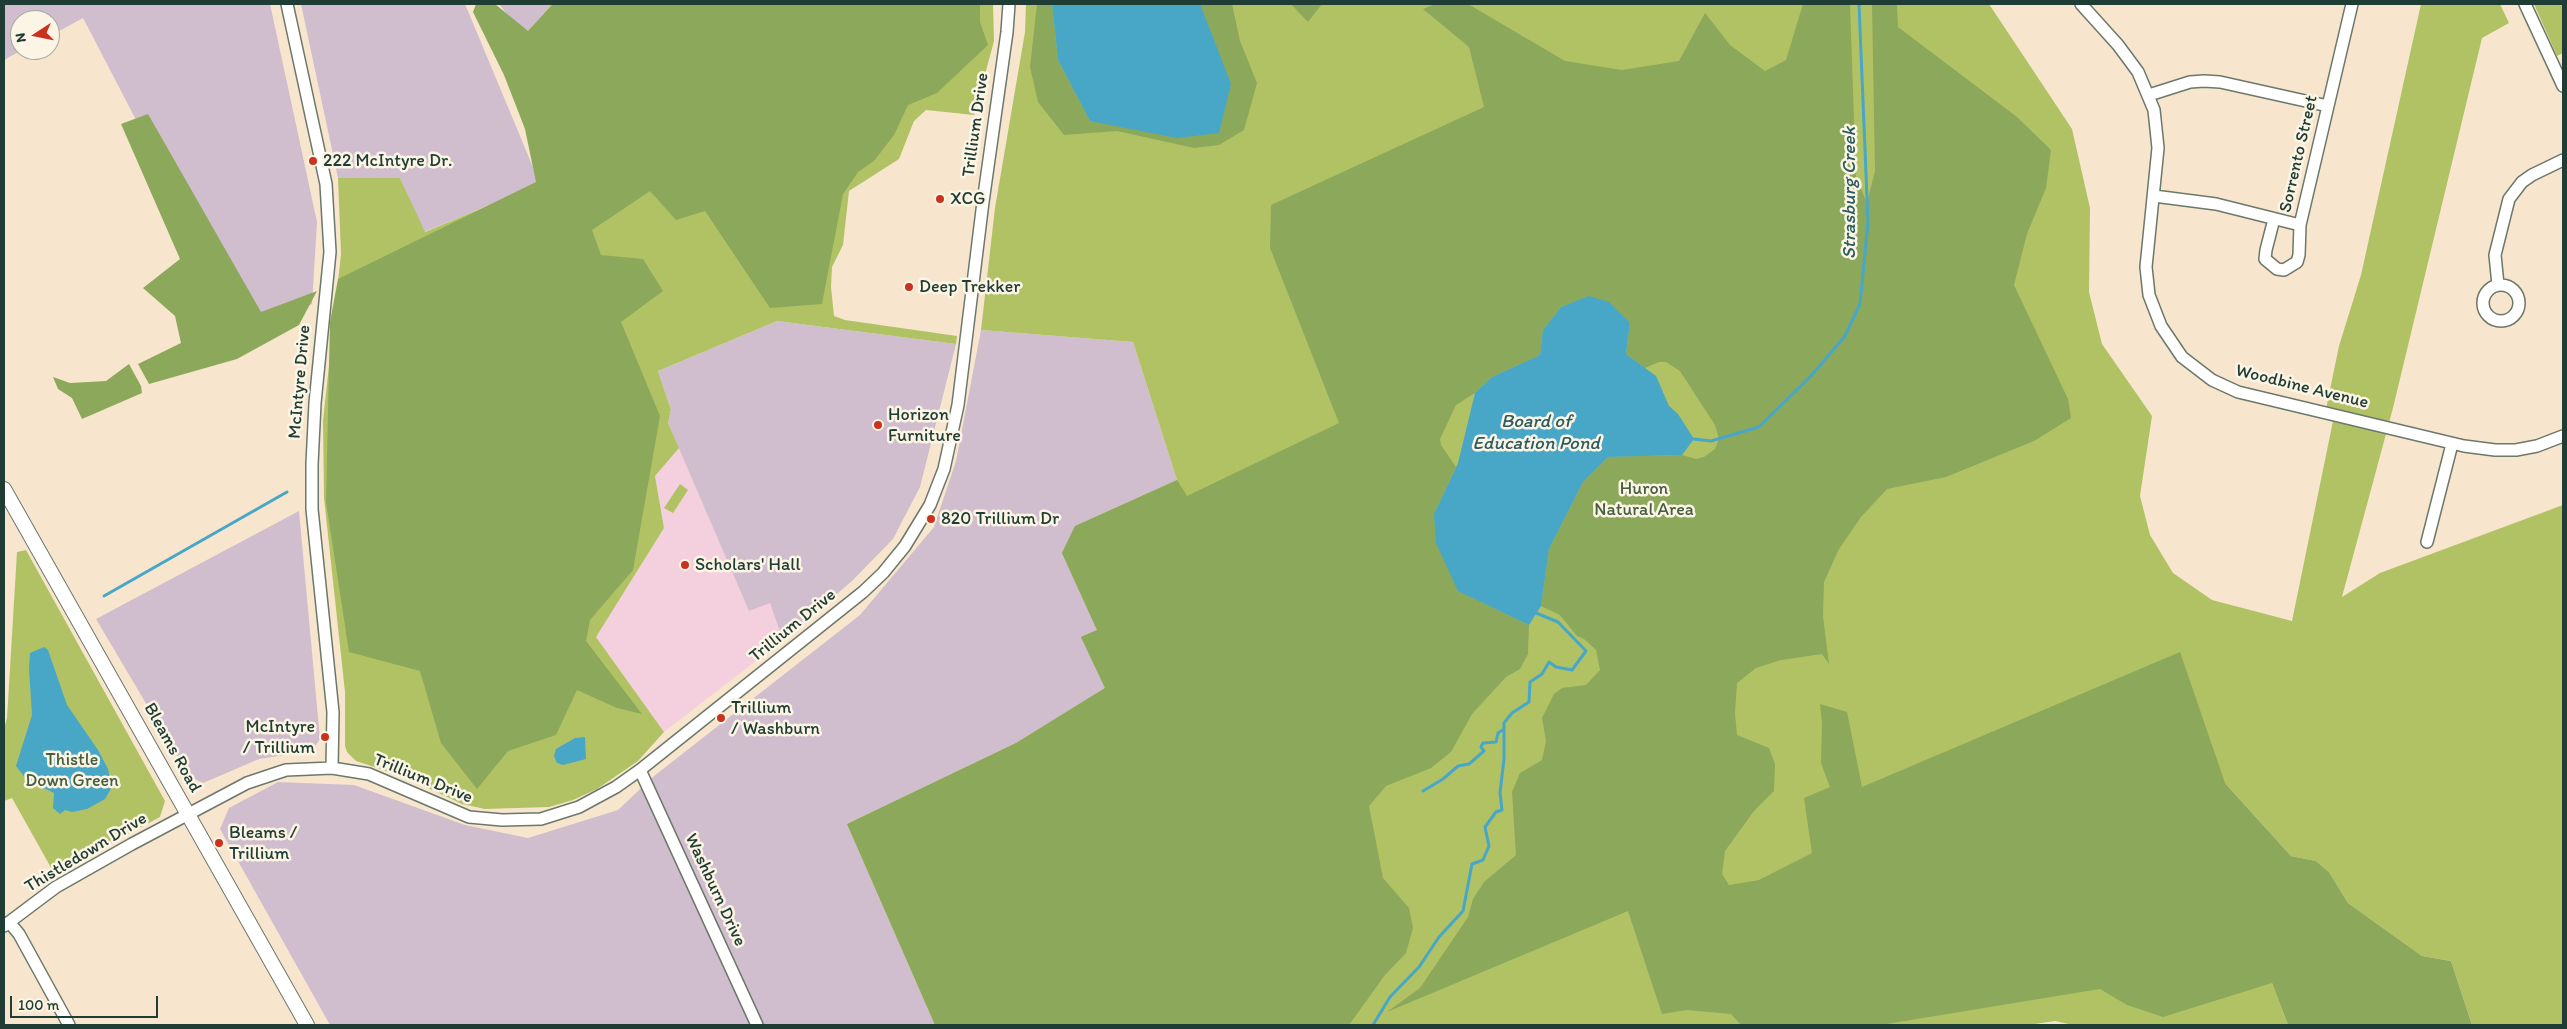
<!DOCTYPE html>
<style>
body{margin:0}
#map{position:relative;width:2567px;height:1029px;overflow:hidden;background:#f7e6cd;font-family:Itim,sans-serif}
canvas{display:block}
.frame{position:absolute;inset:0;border:5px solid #1f3d34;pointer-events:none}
.north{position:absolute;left:10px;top:10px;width:50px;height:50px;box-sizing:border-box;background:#fcf5e5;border:1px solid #a4ab9e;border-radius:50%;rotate:259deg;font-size:14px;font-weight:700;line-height:20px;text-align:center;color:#1f3d34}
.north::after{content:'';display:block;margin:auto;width:18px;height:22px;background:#c8321e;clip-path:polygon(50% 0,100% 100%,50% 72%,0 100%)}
.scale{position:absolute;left:10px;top:996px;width:148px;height:22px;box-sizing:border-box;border:2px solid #1f3d34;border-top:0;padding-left:6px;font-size:15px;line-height:18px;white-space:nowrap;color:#1f3d34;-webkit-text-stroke:4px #fcf5e5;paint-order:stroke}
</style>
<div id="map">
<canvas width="2567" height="1029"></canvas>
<div class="frame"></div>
<div class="north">N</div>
<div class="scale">100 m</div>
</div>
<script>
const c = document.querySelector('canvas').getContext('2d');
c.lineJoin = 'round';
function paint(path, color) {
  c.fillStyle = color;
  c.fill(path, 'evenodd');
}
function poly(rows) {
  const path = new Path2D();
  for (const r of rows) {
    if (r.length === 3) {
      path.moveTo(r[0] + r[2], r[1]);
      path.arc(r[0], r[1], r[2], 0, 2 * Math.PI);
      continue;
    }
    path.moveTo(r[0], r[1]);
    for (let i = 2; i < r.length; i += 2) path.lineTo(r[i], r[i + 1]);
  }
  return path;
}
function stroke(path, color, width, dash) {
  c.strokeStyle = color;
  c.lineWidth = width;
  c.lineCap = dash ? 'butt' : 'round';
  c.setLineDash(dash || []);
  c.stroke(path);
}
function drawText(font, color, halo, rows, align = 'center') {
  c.font = font + ' Itim,sans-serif';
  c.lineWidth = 5;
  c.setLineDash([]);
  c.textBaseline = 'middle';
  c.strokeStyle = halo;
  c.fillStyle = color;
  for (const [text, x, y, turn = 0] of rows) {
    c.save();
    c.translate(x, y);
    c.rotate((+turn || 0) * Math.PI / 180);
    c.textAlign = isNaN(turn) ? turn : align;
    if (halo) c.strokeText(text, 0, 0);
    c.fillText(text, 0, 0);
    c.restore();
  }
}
paint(poly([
 [679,448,749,610,770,602,783,640,664,732,596,637,664,528,655,476]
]), '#f4cfdd');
paint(poly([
 [4,4,270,4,317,222,312,304,246,331,83,18,50,36,50,20,20,20,20,50,22,50,4,60],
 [301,4,465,4,540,184,424,232,400,178,338,178],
 [499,4,552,4,524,36],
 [777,321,956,344,920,487,893,539,852,581,783,640,770,603,749,611,668,423,671,410,658,371],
 [981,330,1133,342,1177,480,1075,526,1097,631,1082,638,1106,688,1016,743,847,824,935,1025,330,1025,220,829,229,808,278,782,354,785,465,825,528,838,618,810,654,776,860,615,934,527,956,461],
 [299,511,320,739,312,751,259,759,203,783,189,776,96,619]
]), '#d0bdcd');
paint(poly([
 [552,4,993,4,994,41,974,115,926,110,914,121,899,159,849,191,843,245,832,267,831,287,834,316,845,320,957,336,956,344,777,321,658,371,671,410,668,423,679,448,655,476,664,528,596,637,664,732,638,761,597,789,573,800,549,807,485,809,462,804,405,777,356,761,347,752,345,746,345,692,324,498,323,421,341,254,338,178,400,178,425,232,540,184,524,36],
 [1026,4,1989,4,2072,129,2090,208,2089,292,2102,344,2152,416,2140,496,2150,535,2173,573,2212,600,2292,621,2333,421,2326,409,2339,346,2361,275,2421,4,2500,4,2509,23,2482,38,2393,408,2342,597,2380,573,2563,505,2563,1025,2472,1025,2451,961,2422,956,2348,903,2329,872,2316,861,2291,856,2226,784,2272,983,2288,1025,2073,1025,2055,1021,2028,1025,935,1025,847,824,1016,743,1105,688,1081,637,1097,630,1062,553,1075,526,1177,480,1133,342,981,330,995,208,1025,32],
 [2534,4,2563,4,2563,53,2557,56],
 [680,484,688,490,673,513,664,508],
 [26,550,165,801,160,817,54,873,12,798,4,801,4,729,7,718,17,552]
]), '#b1c265');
paint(poly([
 [476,4,495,4,528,31,553,4,980,4,980,22,988,45,937,93,908,105,894,135,874,161,858,172,843,194,822,304,770,308,705,211,676,220,650,191,592,230,601,255,643,259,663,291,621,322,660,416,633,570,590,620,586,641,642,714,617,708,577,690,556,735,508,751,477,789,441,743,420,671,349,652,326,502,330,322,338,279,536,182,525,129,504,75,473,12],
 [1037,4,1052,4,1058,60,1090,121,1119,125,1200,4,1232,4,1240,41,1257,83,1244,130,1219,145,1194,148,1117,131,1064,135,1038,102,1030,67],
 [1291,4,1303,5,1322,4,1308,22],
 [1435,4,1468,4,1565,61,1622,70,1679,61,1705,13,1730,45,1765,71,1786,60,1803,4,1850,4,1856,177,1867,203,1875,171,1872,4,1897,4,1898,27,2017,117,2051,150,2046,188,2027,234,2014,285,2068,399,2071,418,2034,441,1946,477,1887,489,1861,517,1839,549,1824,582,1823,616,1829,664,1822,654,1781,660,1756,668,1737,683,1735,713,1737,735,1769,748,1775,764,1774,791,1754,811,1725,851,1722,874,1729,885,1759,880,1812,853,1804,798,1830,787,1821,763,1822,723,1820,704,1847,712,1862,787,2180,652,2225,783,2291,856,2316,861,2329,872,2348,903,2422,956,2451,961,2472,1025,2288,1025,2272,983,2163,1017,2127,1005,2100,989,1880,1025,1741,1025,1731,1014,1687,1010,1662,1014,1628,911,1387,1012,1420,988,1468,917,1473,899,1484,882,1516,855,1512,792,1520,773,1542,760,1546,741,1542,718,1554,694,1562,688,1586,685,1600,670,1596,650,1584,639,1577,636,1560,615,1541,606,1549,549,1583,482,1608,457,1682,455,1696,459,1704,457,1715,449,1719,439,1715,425,1680,371,1666,362,1659,362,1645,368,1626,354,1630,323,1589,297,1561,307,1543,330,1540,355,1492,377,1475,393,1456,405,1440,439,1441,445,1456,467,1434,514,1459,591,1529,625,1528,654,1520,669,1506,677,1472,714,1451,752,1431,768,1386,786,1369,806,1383,878,1409,908,1413,928,1406,953,1385,975,1349,1025,935,1025,847,824,1016,743,1105,688,1081,637,1097,630,1062,553,1075,526,1177,480,1187,496,1339,423,1270,248,1271,205,1484,107,1469,47,1423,9],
 [148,114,261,312,317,291,299,325,237,359,149,384,138,364,181,343,175,316,143,288,180,259,121,124],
 [129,364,141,386,142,393,82,419,72,398,58,389,53,377,70,383,106,381]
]), '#8ca85a');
paint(poly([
 [1052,4,1200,4,1231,84,1219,133,1177,138,1090,121,1058,60],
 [1589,296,1609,302,1630,323,1626,354,1656,376,1669,406,1678,414,1694,439,1682,455,1608,457,1583,482,1549,549,1541,606,1529,625,1458,591,1436,543,1434,514,1458,463,1475,393,1492,377,1540,355,1543,330,1561,307],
 [44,647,48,650,67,705,98,750,108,769,112,787,105,799,87,809,72,812,65,810,60,814,53,808,54,793,27,780,16,766,32,715,29,669,30,653],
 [585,737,586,759,563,765,557,763,554,756,556,749,575,738]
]), '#48a6c7');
stroke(poly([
 [1694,439,1711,441,1759,427,1812,375,1845,336,1860,304,1868,222,1859,4],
 [104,596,287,492],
 [1423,791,1443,779,1458,766,1469,764,1484,751,1481,747,1483,743,1496,742,1498,733,1504,729],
 [1373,1025,1390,997,1419,967,1439,937,1463,911,1472,864,1483,860,1489,846,1485,827,1496,812,1502,810,1500,793,1504,759,1504,723,1512,713,1529,702,1530,682,1542,674,1549,662,1556,667,1572,670,1586,651,1558,622,1536,613]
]), '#48a6c7', 3);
const minor = poly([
 [287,4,326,184,330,252,315,403,312,464,312,509,333,712,332,768],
 [2081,4,2118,45,2138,72,2154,110,2158,148,2146,267,2149,295,2161,326,2182,357,2212,380,2238,392,2464,446,2495,450,2516,450,2537,446,2563,436],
 [2525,4,2563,86],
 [2149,95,2190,82,2204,81,2220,82,2328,106],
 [2154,196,2216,204,2300,225],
 [2274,219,2266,250,2265,259,2277,269,2284,270,2297,262,2299,255,2300,225,2352,4],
 [2498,285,2495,255,2509,199,2522,182,2532,175,2563,160],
 [2501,303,18],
 [2427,542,2452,444],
 [640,770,757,1025],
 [9,922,19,934,69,1025],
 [4,926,56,887,132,844,247,783,286,770,332,768,369,774,469,817,502,820,541,819,579,807,616,787,640,770,863,592,883,573,905,546,930,505,944,469,958,405,983,202,1007,32,1009,4]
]);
const major = poly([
 [4,489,307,1025]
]);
stroke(minor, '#6b786a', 14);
stroke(major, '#6b786a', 16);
stroke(minor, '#fff', 11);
stroke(major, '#fff', 14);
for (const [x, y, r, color] of [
 [313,161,5,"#c8321e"],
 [940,199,5,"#c8321e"],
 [909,287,5,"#c8321e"],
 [878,425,5,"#c8321e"],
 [931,519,5,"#c8321e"],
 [685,565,5,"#c8321e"],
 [721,718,5,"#c8321e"],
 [325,737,5,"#c8321e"],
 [219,843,5,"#c8321e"]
]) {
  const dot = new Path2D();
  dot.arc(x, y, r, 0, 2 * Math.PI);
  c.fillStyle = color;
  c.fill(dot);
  stroke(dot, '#fcf5e5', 2);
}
drawText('18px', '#1f3d34', '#fcf5e5', [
 ["Trillium Drive",976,125,-82],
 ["Sorrento Street",2299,154,-77],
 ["McIntyre Drive",300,382,-85],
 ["Woodbine Avenue",2302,387,14],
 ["Trillium Drive",793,626,-39],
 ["Bleams Road",172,748,61],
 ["Trillium Drive",423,779,22],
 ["Thistledown Drive",86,853,-31],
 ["Washburn Drive",715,890,65]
]);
drawText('18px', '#1f3d34', '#fcf5e5', [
 ["222 McIntyre Dr.",323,161],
 ["XCG",950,199],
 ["Deep Trekker",919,287],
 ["Horizon",888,415],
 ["Furniture",888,436],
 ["820 Trillium Dr",941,519],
 ["Scholars' Hall",695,565],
 ["Trillium",731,708],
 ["/ Washburn",731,729],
 ["McIntyre",315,727,"right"],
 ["/ Trillium",315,748,"right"],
 ["Bleams /",229,833],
 ["Trillium",229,854]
], 'left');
drawText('18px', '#445e40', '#fcf5e5', [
 ["Huron",1644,489],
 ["Natural Area",1644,510],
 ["Thistle",72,760],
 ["Down Green",72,781]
]);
drawText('italic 19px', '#2b5c60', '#fcf5e5', [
 ["Strasburg Creek",1850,193,-90],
 ["Board of",1536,422],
 ["Education Pond",1536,444]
]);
</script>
